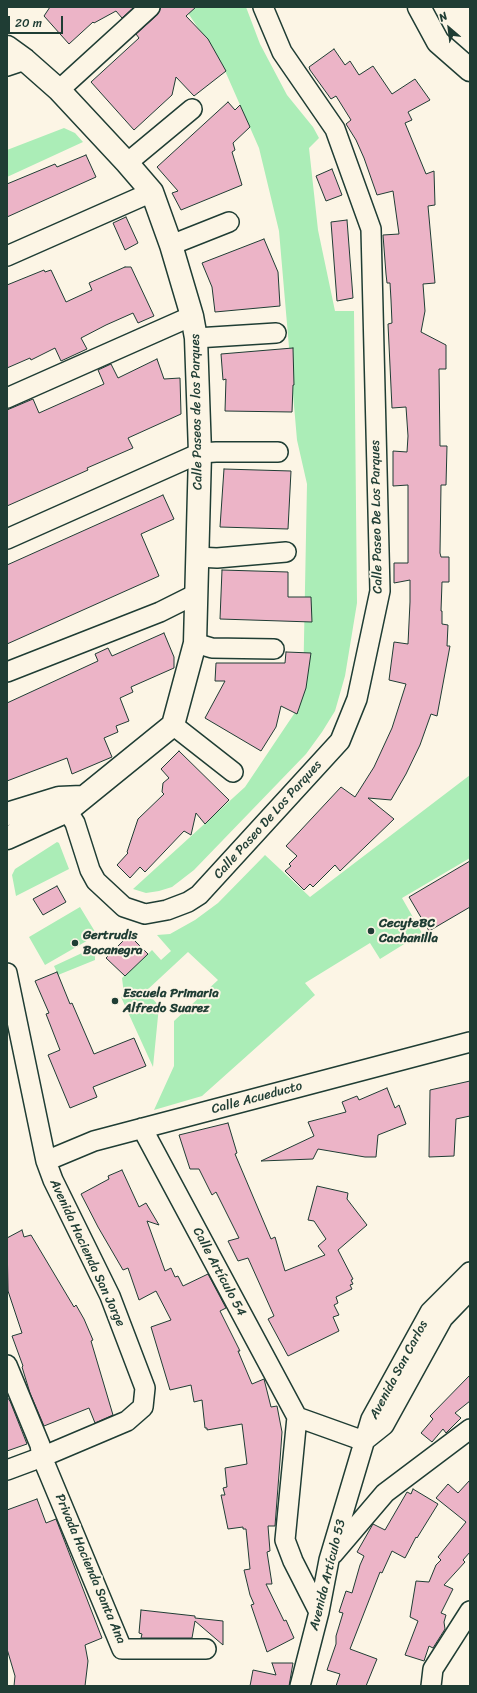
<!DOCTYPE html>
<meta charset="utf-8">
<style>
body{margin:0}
#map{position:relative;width:477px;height:1693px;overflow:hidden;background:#fcf5e5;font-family:Sriracha,sans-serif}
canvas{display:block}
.frame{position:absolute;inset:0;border:8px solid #1f3d34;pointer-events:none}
.north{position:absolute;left:429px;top:8px;width:40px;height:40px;-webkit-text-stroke:3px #fcf5e5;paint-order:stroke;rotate:332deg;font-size:11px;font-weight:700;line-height:16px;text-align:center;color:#1f3d34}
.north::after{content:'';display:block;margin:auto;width:14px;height:18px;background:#1f3d34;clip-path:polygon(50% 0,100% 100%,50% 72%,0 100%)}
.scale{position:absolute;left:8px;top:16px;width:55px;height:18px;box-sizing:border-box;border:2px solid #1f3d34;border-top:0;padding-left:5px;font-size:12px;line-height:14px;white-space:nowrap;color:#1f3d34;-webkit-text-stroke:3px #fcf5e5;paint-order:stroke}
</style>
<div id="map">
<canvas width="477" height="1693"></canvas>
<div class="frame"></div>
<div class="north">N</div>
<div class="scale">20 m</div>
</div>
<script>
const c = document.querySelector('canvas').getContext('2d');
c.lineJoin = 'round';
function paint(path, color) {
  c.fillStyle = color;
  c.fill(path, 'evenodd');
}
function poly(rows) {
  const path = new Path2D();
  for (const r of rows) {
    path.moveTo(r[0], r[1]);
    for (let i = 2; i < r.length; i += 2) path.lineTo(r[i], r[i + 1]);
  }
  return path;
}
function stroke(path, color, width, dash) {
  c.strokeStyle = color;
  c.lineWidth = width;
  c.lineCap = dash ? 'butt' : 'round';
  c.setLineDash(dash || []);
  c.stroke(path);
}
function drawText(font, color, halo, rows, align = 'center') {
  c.font = font + ' Sriracha,sans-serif';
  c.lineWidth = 4;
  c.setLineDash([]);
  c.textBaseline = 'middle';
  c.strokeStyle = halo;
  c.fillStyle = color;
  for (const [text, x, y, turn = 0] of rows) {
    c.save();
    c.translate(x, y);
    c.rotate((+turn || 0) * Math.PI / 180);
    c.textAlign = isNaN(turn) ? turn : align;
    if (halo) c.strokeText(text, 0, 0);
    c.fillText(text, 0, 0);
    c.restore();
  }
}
paint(poly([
 [184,7,246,7,260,44,287,95,313,127,319,138,309,148,318,230,335,311,354,311,357,603,345,676,335,711,322,732,306,754,194,870,172,887,159,891,146,893,133,889,245,787,296,711,303,691,307,484,297,440,279,231,259,148,222,64],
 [64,128,75,133,83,142,7,177,7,150],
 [470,775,470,858,402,898,422,933,380,959,370,943,305,983,315,995,202,1096,154,1110,174,1066,174,1021,218,980,188,952,146,991,159,1006,153,1067,121,997,124,994,122,978,148,954,152,950,161,960,171,951,157,935,170,934,195,920,218,903,265,855,310,897],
 [57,842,59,843,69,869,16,896,12,875,15,869],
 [80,907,97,935,45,965,29,937],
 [95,947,95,960,58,975,54,966]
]), '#abedb7');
const building = poly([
 [50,7,134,7,122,18,116,11,94,23,93,22,69,44,44,16,50,7],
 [161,7,196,7,186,16,208,39,226,71,194,96,176,77,172,95,134,130,91,82,139,38,136,34,157,15,161,7],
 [334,49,345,65,350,61,359,75,373,66,392,94,415,79,430,100,408,112,412,120,405,123,426,174,434,171,435,205,428,206,435,283,423,284,425,311,421,332,446,345,446,369,439,369,440,446,447,446,446,485,441,485,440,553,441,557,449,557,449,582,442,582,441,611,442,611,442,624,448,625,447,646,450,646,437,716,431,714,420,745,406,774,391,800,368,798,394,819,340,871,335,865,313,887,310,884,304,890,285,871,291,866,289,864,297,856,286,846,341,787,355,797,374,767,392,728,406,684,389,680,394,642,408,644,410,602,410,580,394,583,394,563,408,563,408,485,393,486,393,451,407,452,408,436,406,407,392,408,388,324,392,323,391,300,390,283,387,283,386,274,383,235,399,234,393,191,377,195,364,158,356,140,346,124,351,120,336,96,331,99,310,70,309,67,334,49],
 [228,102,235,110,240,105,250,127,233,143,235,150,232,152,242,185,181,210,172,193,178,191,157,167,228,102],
 [86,155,96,177,7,217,7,184,55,164,57,167,86,155],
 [332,169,342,195,326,201,316,176,332,169],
 [126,217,138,243,125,250,113,223,126,217],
 [347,220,353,298,337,301,331,222,347,220],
 [264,239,278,272,280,306,215,312,212,287,202,263,264,239],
 [125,267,131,267,154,316,138,323,133,313,106,325,81,338,87,349,61,361,55,348,31,360,30,358,7,368,7,285,44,270,45,272,51,270,66,302,92,290,89,283,125,267],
 [293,348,294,385,293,385,292,412,225,411,226,379,223,380,221,354,293,348],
 [157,359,164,379,180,378,181,414,128,438,133,448,87,468,88,470,7,506,7,410,33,399,39,413,104,384,98,370,111,364,118,378,157,359],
 [224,469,291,471,288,529,220,527,224,469],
 [163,495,174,519,141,534,159,576,7,644,7,565,163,495],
 [222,570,288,572,288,597,311,597,312,622,220,619,222,570],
 [164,633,174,657,174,668,131,687,133,692,120,698,129,721,116,726,118,732,104,738,112,757,72,774,67,758,7,781,7,703,98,661,95,654,108,648,112,656,164,633],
 [286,652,311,653,306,688,297,714,281,706,276,727,261,751,205,718,225,681,215,681,216,663,285,663,286,652],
 [179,751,229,800,205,824,196,813,191,835,184,831,145,872,140,867,130,878,117,865,128,853,127,852,138,819,164,794,162,792,163,783,169,778,161,769,179,751],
 [470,861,470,907,429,931,409,897,470,861],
 [57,886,66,902,43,915,33,899,57,886],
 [129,935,148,954,125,976,106,958,129,935],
 [57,972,70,1004,72,1003,94,1054,134,1038,146,1066,93,1087,97,1097,70,1108,48,1055,60,1050,46,1014,49,1013,35,981,57,972],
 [470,1081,470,1116,456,1119,454,1156,429,1157,430,1090,470,1081],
 [387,1088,395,1108,399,1105,406,1124,378,1135,376,1157,365,1157,318,1149,313,1159,261,1161,314,1136,308,1122,346,1112,342,1102,357,1096,359,1100,387,1088],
 [228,1123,237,1153,235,1154,271,1239,275,1237,285,1271,325,1255,318,1246,326,1239,314,1221,308,1220,317,1186,348,1193,347,1199,367,1225,338,1250,353,1279,351,1280,353,1284,350,1285,352,1289,336,1297,338,1303,334,1305,339,1315,333,1317,339,1331,288,1356,268,1319,274,1316,248,1258,238,1261,228,1241,239,1238,216,1192,212,1195,199,1169,190,1169,179,1135,228,1123],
 [122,1170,139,1207,146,1203,159,1225,147,1221,165,1271,171,1268,175,1277,178,1276,183,1286,208,1274,226,1308,220,1311,240,1351,238,1351,252,1384,264,1379,271,1407,277,1406,282,1432,280,1461,275,1526,268,1526,270,1551,267,1552,272,1584,266,1584,284,1621,286,1620,294,1638,267,1652,251,1605,254,1604,250,1595,244,1570,250,1569,246,1529,243,1529,243,1527,228,1529,221,1495,225,1495,223,1488,227,1487,225,1468,247,1464,242,1424,207,1430,207,1428,205,1428,202,1400,194,1402,191,1385,170,1390,151,1327,171,1320,156,1291,139,1300,128,1268,123,1270,98,1227,81,1194,109,1179,108,1176,122,1170],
 [22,1230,24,1237,31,1235,74,1307,76,1305,84,1319,93,1340,91,1341,113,1415,95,1423,89,1408,44,1426,30,1393,22,1367,23,1366,12,1336,22,1333,8,1291,7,1238,22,1230],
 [470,1375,470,1401,455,1413,461,1418,446,1433,443,1429,432,1442,421,1433,433,1419,430,1416,470,1375],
 [7,1397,10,1401,27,1444,7,1451,7,1397],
 [470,1480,470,1552,463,1560,465,1562,444,1585,453,1589,441,1613,446,1615,444,1622,445,1629,433,1648,429,1646,424,1661,405,1655,418,1621,410,1617,416,1581,429,1582,436,1565,441,1560,438,1557,466,1522,436,1498,448,1484,458,1493,470,1480],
 [413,1489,438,1504,417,1538,416,1537,405,1558,392,1551,382,1573,380,1572,350,1649,377,1659,366,1686,336,1686,340,1674,327,1670,336,1644,336,1636,343,1613,339,1612,346,1591,352,1593,360,1565,364,1556,357,1552,373,1524,385,1530,407,1492,411,1494,413,1489],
 [37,1499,46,1523,56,1519,102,1638,85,1645,88,1661,85,1686,14,1686,15,1676,7,1649,7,1510,37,1499],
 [141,1610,195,1616,195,1618,223,1621,223,1645,195,1621,192,1638,141,1638,142,1634,139,1633,141,1610],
 [272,1663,293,1663,289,1686,250,1686,253,1670,276,1675,272,1663]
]);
paint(building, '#ecb4c7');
stroke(building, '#1f3d34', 1);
const street = poly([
 [7,66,25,60],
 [59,90,150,7],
 [127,163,192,109],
 [171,245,229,222],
 [7,256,152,192],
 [196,338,276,333],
 [7,398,192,316],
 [7,539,200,453,216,452,278,452],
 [197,557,217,558,286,552],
 [195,643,212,648,274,649],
 [7,672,160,612,196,594],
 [173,725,233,772],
 [59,798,75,823,90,870,96,881,124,907,145,914,167,910,188,902,199,895,340,741,357,699,380,591,371,229,335,129,282,52,263,7],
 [7,973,46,1161,53,1180,110,1296,145,1388,143,1407,127,1421,42,1457,7,1470],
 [142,1128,297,1417,364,1441],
 [46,1161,94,1141,470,1042],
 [7,1365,40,1445,42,1457,122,1649,206,1649],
 [297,1417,285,1540,293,1561,319,1612],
 [364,1441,384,1425,443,1318,470,1290],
 [333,1554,385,1493,470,1429],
 [300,1686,319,1612,329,1560,371,1419,430,1312,470,1272],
 [431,1686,433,1669,470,1611]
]);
const secondary = poly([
 [419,7,438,42,470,70],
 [7,47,25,60,59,90,127,163,152,192,171,245,192,316,196,338,200,453,195,643,173,725,67,811,7,838],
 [7,814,59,798,82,797]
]);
stroke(street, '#1f3d34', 22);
stroke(secondary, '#1f3d34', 25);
stroke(street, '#fcf5e5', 19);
stroke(secondary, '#fcf5e5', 22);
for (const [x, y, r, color] of [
 [371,931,4,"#1f3d34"],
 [75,943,4,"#1f3d34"],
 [115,1001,4,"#1f3d34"]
]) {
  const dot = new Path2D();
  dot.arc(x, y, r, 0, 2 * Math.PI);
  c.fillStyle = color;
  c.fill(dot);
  stroke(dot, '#fcf5e5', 1.5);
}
drawText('13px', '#1f3d34', '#fcf5e5', [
 ["Calle Paseos de los Parques",197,412,-91],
 ["Calle Paseo De Los Parques",377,517,-91],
 ["Calle Paseo De Los Parques",268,820,-48],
 ["Calle Acueducto",257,1098,-15],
 ["Avenida Hacienda San Jorge",87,1253,65],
 ["Calle Artículo 54",219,1272,62],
 ["Avenida San Carlos",399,1370,-62],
 ["Privada Hacienda Santa Ana",90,1569,67],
 ["Avenida Artículo 53",328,1575,-76]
]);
drawText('bold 13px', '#1f3d34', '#fcf5e5', [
 ["CecyteBC",379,924],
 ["Cachanilla",379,939],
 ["Gertrudis",83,936],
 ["Bocanegra",83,951],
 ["Escuela Primaria",123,994],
 ["Alfredo Suarez",123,1009]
], 'left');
</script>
